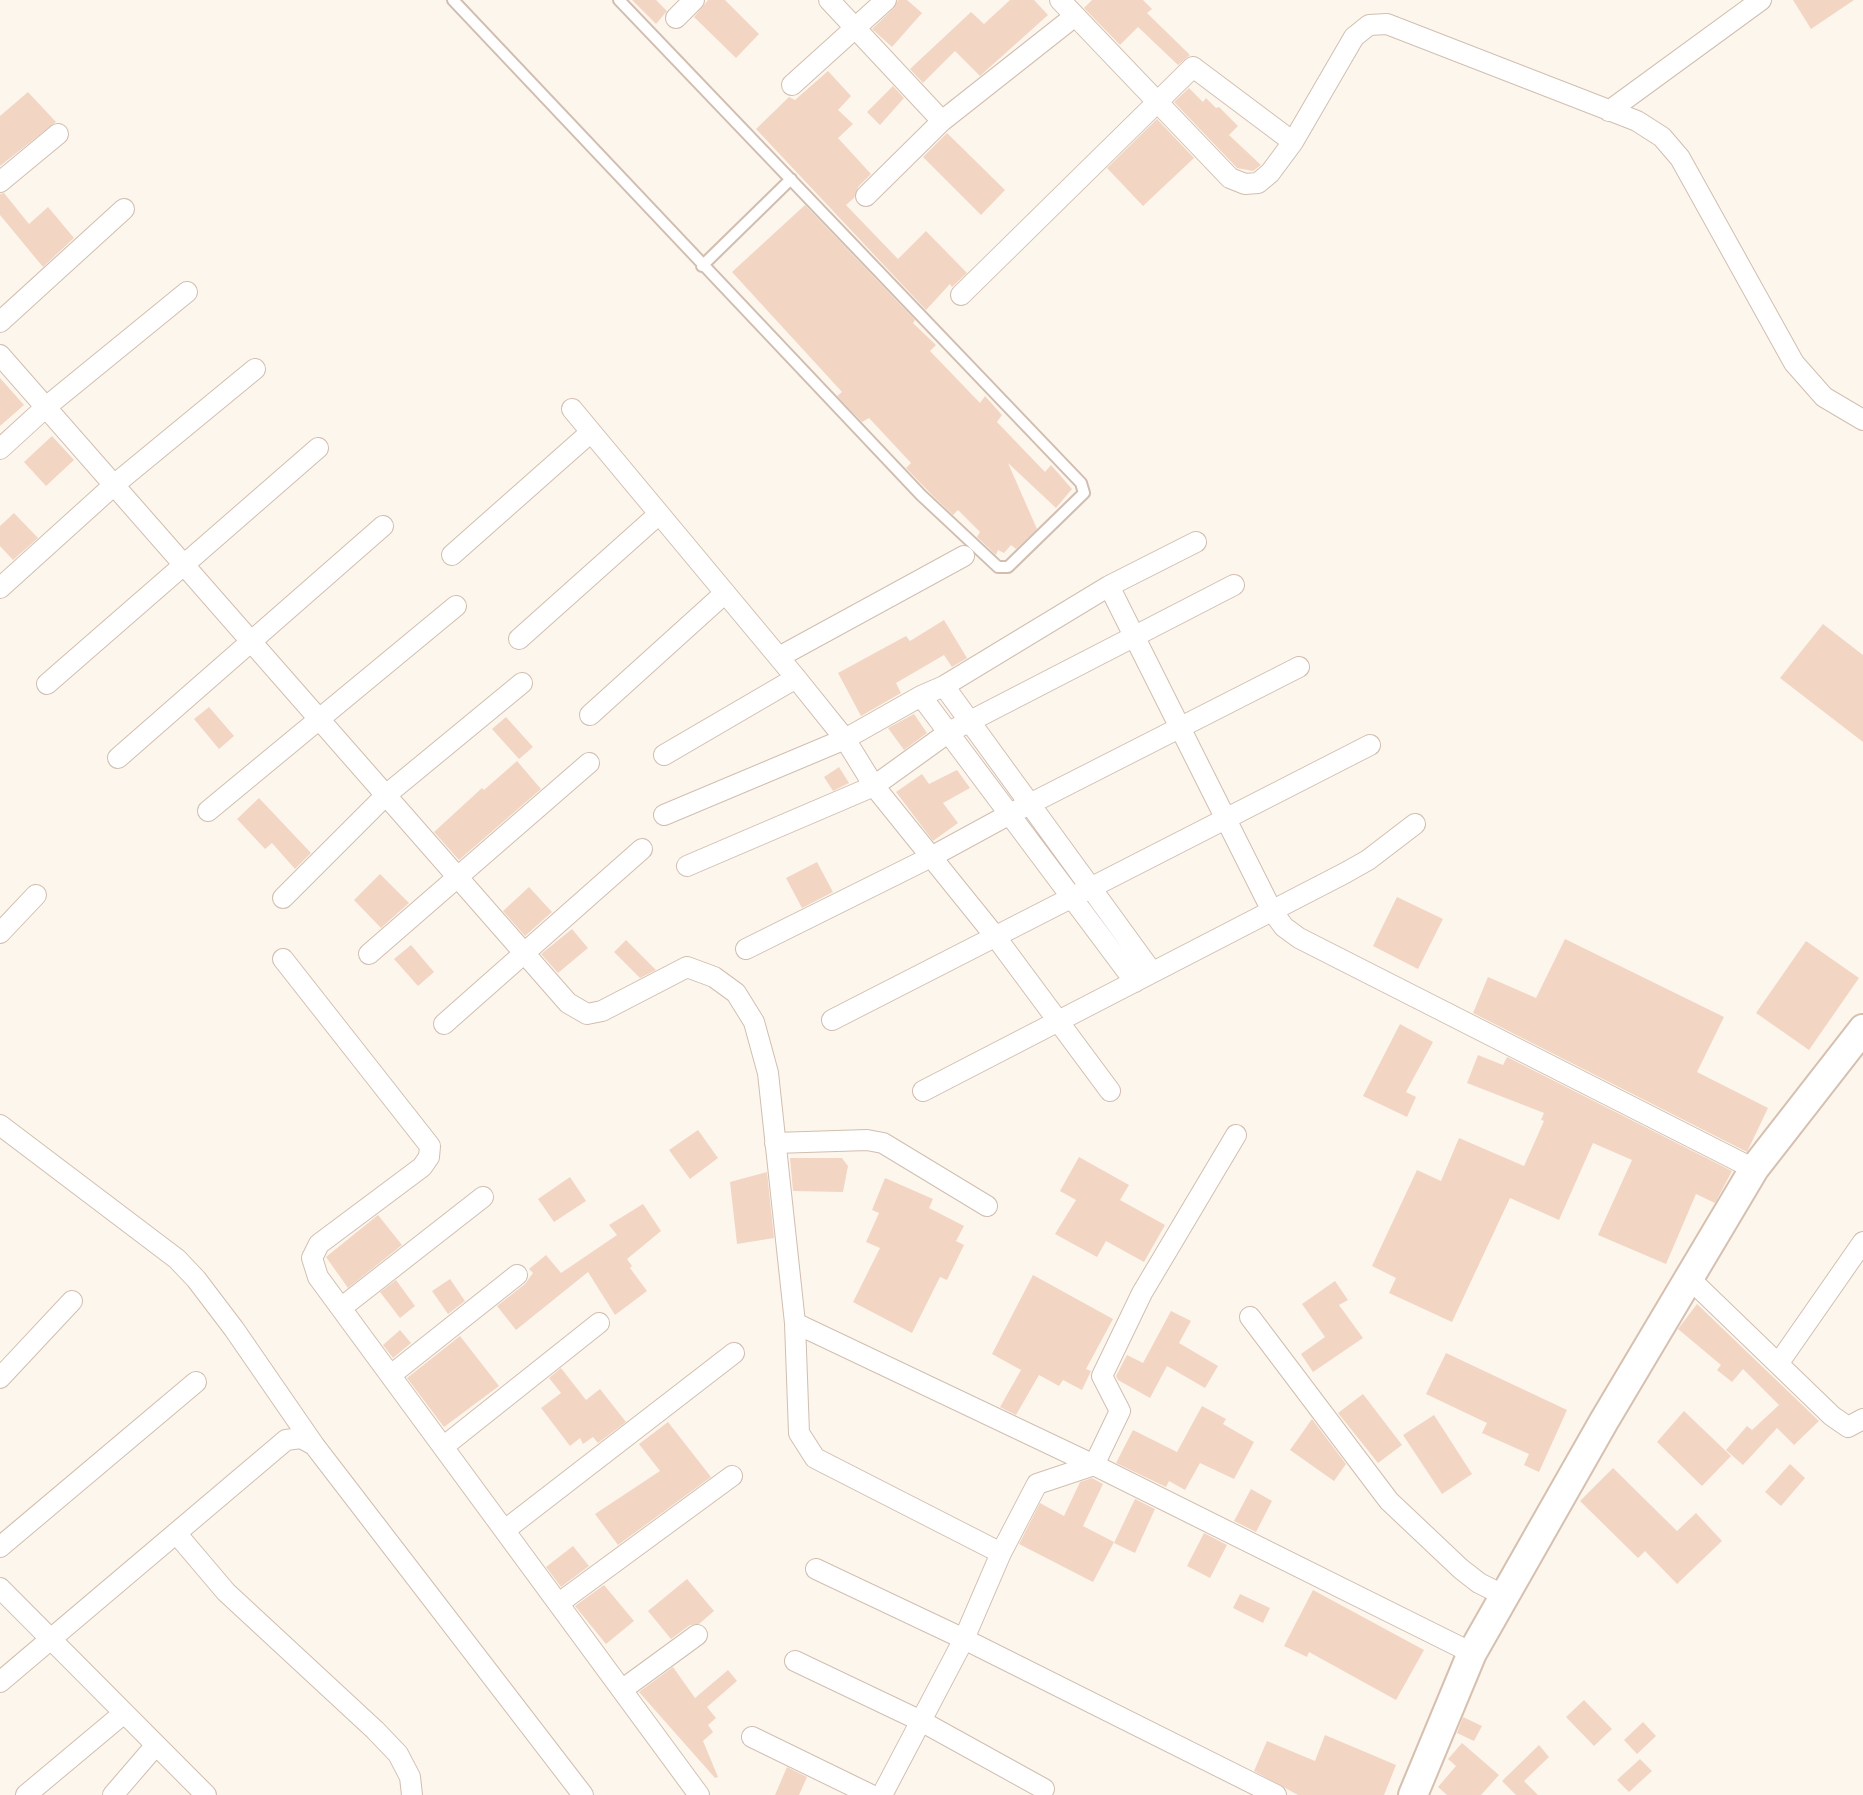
<!DOCTYPE html>
<style>
body{margin:0}
canvas{display:block;background:#fdf6ec}
</style>
<canvas width="1863" height="1795"></canvas>
<script>
const c = document.querySelector('canvas').getContext('2d');
c.lineJoin = 'round';
function paint(path, color) {
  c.fillStyle = color;
  c.fill(path, 'evenodd');
}
function poly(rows) {
  const path = new Path2D();
  for (const r of rows) {
    path.moveTo(r[0], r[1]);
    for (let i = 2; i < r.length; i += 2) path.lineTo(r[i], r[i + 1]);
  }
  return path;
}
function stroke(path, color, width, dash) {
  c.strokeStyle = color;
  c.lineWidth = width;
  c.lineCap = dash ? 'butt' : 'round';
  c.setLineDash(dash || []);
  c.stroke(path);
}
paint(poly([
 [632,0,656,0,667,11,656,24],
 [708,0,725,0,759,34,736,58,694,17],
 [898,0,907,0,922,13,892,47,872,29,894,8],
 [1010,0,1034,0,1048,15,980,76,955,51,923,83,910,69,971,12,984,24],
 [1092,0,1143,0,1152,9,1147,13,1190,55,1178,65,1138,27,1120,45,1084,8],
 [1793,0,1854,0,1811,29],
 [828,71,851,96,838,110,853,124,838,138,871,174,858,187,854,198,846,205,898,259,926,231,967,273,952,287,950,284,926,310,756,129,789,97,795,100],
 [893,86,904,98,880,125,867,112],
 [1189,88,1203,102,1206,98,1216,108,1219,107,1238,126,1229,135,1261,165,1253,171,1237,168,1174,102],
 [28,92,56,122,0,166,0,116],
 [1157,119,1194,158,1143,206,1107,168],
 [947,133,1005,190,981,215,923,157],
 [4,193,29,224,48,207,74,238,43,267,0,215,0,194],
 [805,205,915,320,913,323,936,345,930,351,980,403,985,396,1002,415,997,422,1045,472,1051,465,1072,489,1056,508,1008,463,1037,529,1016,549,1011,545,1004,553,998,550,996,555,977,537,980,532,958,510,953,515,933,496,906,468,911,463,869,418,862,422,837,396,842,392,732,272],
 [0,378,24,405,0,426],
 [52,436,74,460,46,486,24,462],
 [14,513,38,538,13,560,0,546,0,526],
 [944,620,967,658,952,667,944,655,896,683,901,693,861,716,838,673,906,636,910,641],
 [1823,624,1863,655,1863,742,1780,678],
 [209,707,234,736,219,749,194,719],
 [914,714,927,733,904,750,888,728],
 [506,717,533,747,519,759,492,729],
 [517,761,541,789,459,860,434,832,482,788,484,790],
 [839,767,849,783,833,791,824,777],
 [957,770,970,788,943,803,958,823,933,841,896,792,922,774,929,784],
 [259,798,311,853,295,869,272,843,265,849,237,819],
 [817,862,833,892,802,908,786,878],
 [380,874,409,903,381,928,354,900],
 [529,887,552,912,525,936,503,911],
 [1397,897,1443,919,1418,969,1373,946],
 [572,929,588,948,558,973,541,954],
 [1565,939,1724,1017,1697,1072,1768,1108,1747,1152,1473,1013,1488,977,1536,998],
 [626,940,656,970,640,978,614,952],
 [1806,941,1859,978,1809,1050,1756,1013],
 [411,945,434,972,418,986,394,959],
 [1400,1024,1433,1042,1406,1092,1416,1097,1407,1117,1363,1096],
 [1478,1055,1503,1065,1507,1057,1732,1171,1715,1203,1696,1194,1666,1264,1598,1235,1632,1160,1593,1143,1559,1220,1510,1198,1452,1322,1389,1293,1396,1278,1372,1266,1417,1170,1441,1181,1459,1138,1524,1166,1544,1121,1541,1120,1544,1113,1467,1083],
 [698,1130,718,1158,690,1179,669,1150],
 [1079,1157,1129,1185,1120,1200,1165,1225,1144,1262,1106,1241,1097,1257,1055,1234,1076,1200,1060,1191],
 [790,1158,842,1158,848,1166,843,1192,793,1191],
 [767,1172,774,1238,737,1244,730,1182],
 [570,1177,586,1201,554,1222,538,1199],
 [885,1178,933,1199,929,1208,964,1226,956,1241,964,1245,947,1280,940,1277,912,1333,853,1302,880,1248,866,1242,879,1213,872,1210],
 [643,1204,661,1231,627,1259,632,1266,630,1268,647,1291,615,1315,588,1272,516,1330,497,1306,525,1284,533,1273,529,1269,546,1255,561,1273,617,1235,609,1225],
 [378,1215,402,1245,348,1288,326,1257],
 [1033,1275,1113,1319,1086,1369,1091,1371,1082,1390,1063,1380,1059,1386,1039,1375,1016,1415,1000,1407,1021,1370,992,1354],
 [450,1279,465,1301,448,1314,432,1291],
 [396,1280,415,1306,400,1318,380,1292],
 [1335,1281,1348,1300,1339,1305,1363,1338,1313,1372,1301,1354,1325,1337,1302,1304],
 [1697,1304,1819,1421,1794,1445,1777,1428,1743,1465,1726,1450,1747,1426,1752,1430,1779,1405,1743,1369,1732,1382,1717,1370,1721,1365,1678,1329],
 [1171,1311,1191,1321,1179,1343,1218,1366,1205,1388,1167,1366,1150,1398,1118,1380,1116,1376,1127,1355,1143,1363],
 [400,1330,411,1343,393,1358,383,1345],
 [460,1336,499,1386,444,1427,407,1378],
 [1446,1353,1567,1410,1539,1472,1524,1465,1529,1454,1482,1433,1487,1423,1426,1394],
 [561,1368,586,1400,600,1389,626,1422,598,1443,593,1437,583,1444,580,1438,570,1446,541,1408,561,1393,549,1378],
 [1363,1394,1402,1445,1378,1463,1338,1413],
 [1202,1406,1226,1419,1223,1424,1254,1442,1234,1479,1200,1463,1185,1490,1169,1481,1166,1487,1116,1463,1133,1430,1177,1452],
 [1684,1411,1731,1456,1702,1486,1657,1442],
 [1434,1415,1472,1474,1442,1494,1403,1435],
 [1312,1419,1346,1464,1334,1481,1290,1450],
 [668,1422,711,1477,618,1545,595,1514,660,1471,639,1444],
 [1790,1464,1805,1478,1781,1506,1765,1492],
 [1613,1468,1677,1531,1696,1513,1722,1541,1677,1584,1645,1551,1638,1558,1580,1501],
 [1092,1478,1103,1484,1083,1526,1114,1542,1093,1582,1019,1544,1040,1503,1064,1516,1080,1482],
 [1251,1489,1272,1501,1256,1532,1234,1521],
 [1135,1499,1155,1509,1135,1553,1114,1543],
 [1204,1533,1227,1545,1210,1578,1187,1566],
 [573,1546,589,1566,561,1587,546,1567],
 [687,1579,714,1611,699,1624,690,1625,671,1639,648,1611],
 [604,1585,634,1621,606,1644,575,1606],
 [1313,1590,1424,1650,1396,1700,1309,1652,1307,1657,1284,1646],
 [1240,1594,1270,1608,1263,1623,1233,1608],
 [673,1667,695,1698,728,1670,737,1681,707,1707,716,1718,708,1725,713,1732,703,1741,718,1777,715,1778,639,1692],
 [1584,1700,1612,1729,1594,1746,1566,1717],
 [1463,1717,1482,1726,1474,1741,1457,1733],
 [1643,1722,1656,1736,1637,1754,1624,1740],
 [1325,1735,1396,1765,1384,1795,1298,1795,1254,1771,1267,1741,1315,1761],
 [1462,1743,1499,1775,1481,1795,1447,1795,1438,1787,1456,1766,1448,1759],
 [1539,1745,1549,1757,1524,1781,1538,1795,1516,1795,1502,1781],
 [1640,1759,1652,1771,1629,1792,1617,1780],
 [787,1767,807,1777,799,1795,775,1795]
]), '#f3d5c3');
const lane = poly([
 [453,0,921,495,998,567,1008,567,1084,493,1081,483,619,0],
 [702,266,791,179]
]);
const street = poly([
 [829,0,942,121],
 [1060,0,1230,178,1245,184,1258,183,1270,173,1293,142,1354,37,1369,25,1387,24,1637,121,1662,137,1680,158,1794,363,1824,397,1863,420],
 [676,18,694,0],
 [792,85,886,0],
 [1609,111,1761,0],
 [0,182,58,134],
 [866,196,942,121,1075,16],
 [961,295,1193,67,1293,142],
 [0,322,124,209],
 [0,355,568,1003,587,1014,602,1011,687,967,714,977,736,993,754,1022,768,1073,795,1323,799,1433,815,1458,1001,1553],
 [572,409,796,678,845,739,874,786,995,936,1110,1091],
 [0,449,46,407,187,292],
 [452,555,591,432],
 [1109,586,1272,911,1284,927,1299,938,1754,1169],
 [0,588,114,485,255,369],
 [519,639,659,514],
 [779,657,964,556],
 [47,684,318,448],
 [944,686,1152,972],
 [921,696,1135,982],
 [590,715,725,593],
 [664,755,796,678],
 [118,758,383,526],
 [208,811,456,606],
 [664,815,845,739,921,696,944,686,1109,586,1196,542],
 [687,866,874,786,949,732,1234,585],
 [283,898,386,795,522,683],
 [0,933,36,895],
 [746,949,931,857,1010,814,1299,667],
 [369,954,589,763],
 [283,959,430,1146,429,1157,422,1167,319,1244,312,1258,318,1277,699,1795],
 [832,1020,1370,745],
 [444,1024,642,849],
 [923,1091,1345,873,1368,860,1415,824],
 [0,1125,177,1259,196,1279,234,1329,314,1445],
 [775,1143,867,1140,883,1143,987,1206],
 [1689,1278,1832,1416,1848,1427,1863,1419],
 [341,1308,483,1197],
 [1250,1317,1389,1501,1461,1569,1479,1583,1505,1596],
 [795,1323,1094,1465,1472,1653],
 [1778,1364,1863,1242],
 [391,1375,517,1275],
 [0,1378,72,1301],
 [443,1447,599,1323],
 [505,1530,734,1353],
 [176,1533,226,1592,375,1730,398,1754,410,1777,412,1795],
 [0,1547,196,1382],
 [816,1569,964,1639,1276,1795],
 [0,1588,206,1795],
 [559,1603,732,1476],
 [795,1661,921,1721,1044,1789],
 [0,1682,286,1440,301,1438,314,1445,583,1795],
 [623,1689,697,1635],
 [752,1737,871,1795],
 [26,1795,124,1713],
 [113,1795,156,1745],
 [882,1795,964,1639,1001,1553,1037,1484,1094,1465,1120,1411,1102,1376,1142,1293,1236,1135]
]);
const secondary = poly([
 [1413,1795,1472,1653,1604,1421,1754,1169,1863,1029]
]);
stroke(lane, '#d1beb0', 14);
stroke(street, '#d1beb0', 22);
stroke(secondary, '#d6c0b0', 32);
stroke(lane, '#fff', 10);
stroke(street, '#fff', 20);
stroke(secondary, '#fff', 28);
</script>
